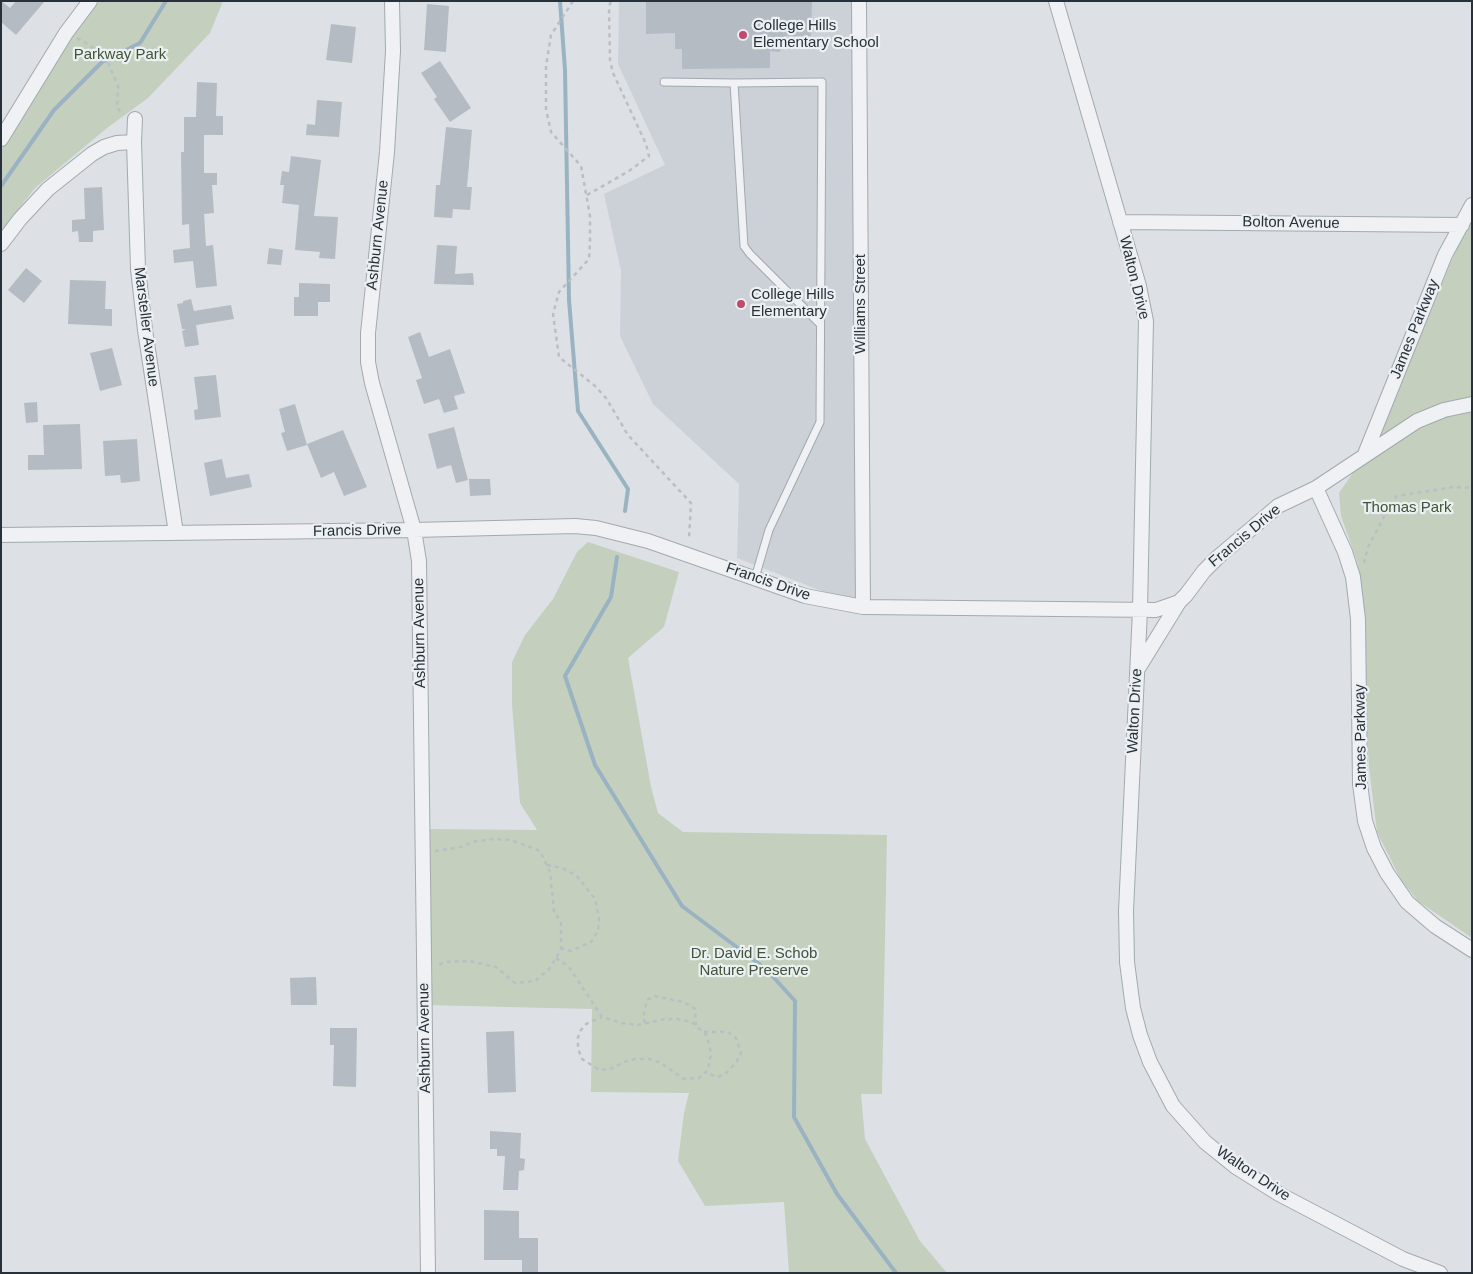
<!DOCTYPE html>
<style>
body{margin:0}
#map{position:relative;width:1473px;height:1274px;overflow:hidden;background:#dde1e5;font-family:Helvetica,sans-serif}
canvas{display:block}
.frame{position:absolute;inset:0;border:2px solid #28313a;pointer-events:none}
</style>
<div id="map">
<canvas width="1473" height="1274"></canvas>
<div class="frame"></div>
</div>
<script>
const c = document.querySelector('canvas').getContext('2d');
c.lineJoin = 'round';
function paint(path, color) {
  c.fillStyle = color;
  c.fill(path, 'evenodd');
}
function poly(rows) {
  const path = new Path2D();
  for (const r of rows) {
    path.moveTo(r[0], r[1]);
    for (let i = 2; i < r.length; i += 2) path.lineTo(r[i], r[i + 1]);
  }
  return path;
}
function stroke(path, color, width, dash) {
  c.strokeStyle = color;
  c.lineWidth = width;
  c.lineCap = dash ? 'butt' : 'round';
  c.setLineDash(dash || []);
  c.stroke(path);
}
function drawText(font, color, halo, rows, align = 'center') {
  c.font = font + ' Helvetica,sans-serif';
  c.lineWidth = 4.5;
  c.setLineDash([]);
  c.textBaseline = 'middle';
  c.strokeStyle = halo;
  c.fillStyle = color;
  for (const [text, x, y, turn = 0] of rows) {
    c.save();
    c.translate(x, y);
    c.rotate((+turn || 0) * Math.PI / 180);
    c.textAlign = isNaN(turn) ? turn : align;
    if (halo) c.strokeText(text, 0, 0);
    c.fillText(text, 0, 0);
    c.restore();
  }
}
paint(poly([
 [619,1,859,1,863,607,737,558,739,484,653,404,620,336,621,271,604,194,665,165,618,64]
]), '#cbd1d6');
paint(poly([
 [100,1,223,1,210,33,148,98,107,128,35,188,1,231,1,149,79,24],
 [1472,217,1472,938,1418,901,1401,880,1377,832,1369,767,1358,564,1341,516,1339,493,1380,433,1467,224],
 [588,542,679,572,664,627,628,658,651,787,658,813,683,832,887,835,882,1094,861,1094,865,1139,920,1241,947,1273,789,1273,784,1202,705,1206,678,1161,684,1113,689,1093,591,1092,592,1009,425,1005,423,829,537,830,520,803,512,705,512,662,525,635,553,599,577,552]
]), '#c4cfbe');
stroke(poly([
 [560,1,565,70,569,300,578,411,628,489,625,511],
 [1,186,54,110,102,62,140,43,166,1],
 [617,557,611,597,565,676,595,765,682,906,766,969,795,1001,794,1117,837,1194,896,1273]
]), '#9ab3c3', 4);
paint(poly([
 [1,1,10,8,16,1,45,1,16,35,1,22],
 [646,1,812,1,811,36,784,36,785,46,779,52,770,51,770,68,682,69,682,49,675,49,675,33,646,34],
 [427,4,449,6,446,52,424,50],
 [331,24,356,27,352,63,326,60],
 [440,61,471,108,450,122,434,99,437,97,421,73],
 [197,82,217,83,216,116,223,116,223,135,204,135,204,173,217,173,217,185,212,185,214,213,204,214,206,246,213,245,217,286,196,288,193,261,174,263,173,250,190,248,189,224,182,225,181,152,184,152,184,117,196,117],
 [317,100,342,102,339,137,306,135,307,124,315,125],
 [446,127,472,130,467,187,472,187,470,210,453,209,452,218,434,217,436,185,440,185],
 [291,156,321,160,314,216,338,217,335,259,319,258,320,252,295,250,299,205,282,203,284,185,280,185,282,171,289,172],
 [102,187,104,230,93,231,93,242,79,242,78,231,72,232,72,220,85,219,84,188],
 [437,245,457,246,455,274,473,273,474,285,434,284],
 [269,248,283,250,281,265,267,264],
 [26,268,42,281,24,303,8,290],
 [70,280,106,281,105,309,112,309,112,326,68,324],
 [299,283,330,284,330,302,318,302,318,316,294,316,294,297,299,297],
 [191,299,194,311,231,305,234,319,196,325,199,345,185,347,182,331,186,329,182,329,177,304,183,303,183,301],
 [420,332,429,357,450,349,465,393,454,396,458,409,444,413,439,399,424,404,416,380,422,378,408,337],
 [112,348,122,385,100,391,90,353],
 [216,375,221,417,195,420,194,410,198,409,194,377],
 [37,402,38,422,26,423,24,403],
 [295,404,307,445,287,451,281,433,285,432,279,409],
 [80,424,82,469,28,470,28,455,44,455,43,425],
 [454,427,468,480,456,483,451,465,437,469,428,434],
 [343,430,367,487,344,496,334,472,321,478,307,444],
 [137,439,140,481,121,483,120,475,105,476,103,441],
 [222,459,226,478,249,474,252,487,210,496,204,463],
 [469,479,490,479,491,495,470,496],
 [316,977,317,1005,291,1005,290,978],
 [330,1028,357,1028,356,1087,333,1086,334,1045,330,1045],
 [514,1031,516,1092,488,1093,486,1032],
 [490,1131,521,1133,520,1158,525,1159,524,1170,519,1171,518,1190,503,1190,505,1156,497,1156,497,1149,490,1149],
 [484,1210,519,1211,519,1238,538,1238,538,1273,522,1273,522,1260,484,1260]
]), '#b4bbc2');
const lane = poly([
 [664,82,734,83],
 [755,578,769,530,820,422,822,82,734,83,744,246,750,254,820,324]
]);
const street = poly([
 [392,1,393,51,387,152,368,333,368,362,372,383,414,530,419,561,428,1273],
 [859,1,863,607],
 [1056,1,1139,286,1146,321,1140,610,1126,911,1127,962,1133,1008,1140,1035,1150,1062,1173,1106,1205,1142,1236,1167,1279,1194,1403,1259,1440,1273],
 [135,119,134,142,138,269,145,330,176,533],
 [1,139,66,33,90,1],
 [1120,222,1462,225],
 [1,244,20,219,48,189,92,154,104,147,117,143,134,142],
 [1365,454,1445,255,1472,205],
 [1316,488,1345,552,1353,577,1358,619,1360,784,1365,821,1374,848,1387,873,1407,902,1435,926,1472,950],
 [1,535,414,530,575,526,596,528,648,541,805,596,863,607,1156,610,1179,602,1186,595,1204,571,1218,557,1278,506,1316,488,1417,421,1444,410,1472,404],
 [1139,667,1179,602]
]);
stroke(lane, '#a3a9ae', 9);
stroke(street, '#a3a9ae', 16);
stroke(poly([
 [573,1,551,35,546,66,546,109,551,132,581,166,590,216,590,243,589,259,559,292,553,314,559,357,595,386,606,398,628,435,691,503,689,538],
 [77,38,88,44,102,55,108,63,118,86,117,108,124,114],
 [587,195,629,171,649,156,646,144,613,73,610,60,609,7,611,1],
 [1364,563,1368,547,1391,503,1397,496,1453,487,1472,488],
 [435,851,461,847,476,841,494,839,511,840,540,851,550,872,554,911,561,923,561,950,549,969,535,981,515,983,496,967,470,961,444,962,436,967],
 [547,865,562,868,577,876,595,899,599,918,598,931,591,942,571,951,561,948],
 [556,958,569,967,602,1017,621,1023,638,1025,665,1019,677,1019,692,1022,707,1036,711,1053,708,1070,699,1078,684,1079,661,1063,651,1059,635,1059,624,1062,608,1070,598,1069,582,1059,578,1048,578,1037,581,1030,586,1024,602,1017],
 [645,1023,643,1017,647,1000,655,996,684,1002,695,1009,696,1025],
 [704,1032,728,1032,736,1038,741,1053,736,1063,726,1073,718,1077,706,1073]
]), '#bbbfc4', 2.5, [4, 4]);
stroke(lane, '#eff1f4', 7);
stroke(street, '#eff1f4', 14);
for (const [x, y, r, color] of [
 [743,35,5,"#c24a6b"],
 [741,304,5,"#c24a6b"]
]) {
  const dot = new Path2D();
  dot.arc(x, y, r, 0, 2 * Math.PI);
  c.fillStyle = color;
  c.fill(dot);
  stroke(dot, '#ecf0f3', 2);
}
drawText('15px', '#28313a', '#ecf0f3', [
 ["College Hills",753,26],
 ["Elementary School",753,43],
 ["College Hills",751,295],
 ["Elementary",751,312]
], 'left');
drawText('15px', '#405536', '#ecf0f3', [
 ["Parkway Park",120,55],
 ["Thomas Park",1407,508],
 ["Dr. David E. Schob",754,954],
 ["Nature Preserve",754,971]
]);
drawText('15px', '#28313a', '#ecf0f3', [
 ["Bolton Avenue",1291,223,1],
 ["Ashburn Avenue",378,235,-84],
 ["Walton Drive",1134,278,76],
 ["Williams Street",861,304,-90],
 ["Marsteller Avenue",146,327,83],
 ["James Parkway",1415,329,-68],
 ["Francis Drive",357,531,-1],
 ["Francis Drive",1245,536,-40],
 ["Francis Drive",768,582,19],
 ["Ashburn Avenue",420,633,-91],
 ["Walton Drive",1135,711,-87],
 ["James Parkway",1361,737,-91],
 ["Ashburn Avenue",425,1038,-91],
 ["Walton Drive",1253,1174,34]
]);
</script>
